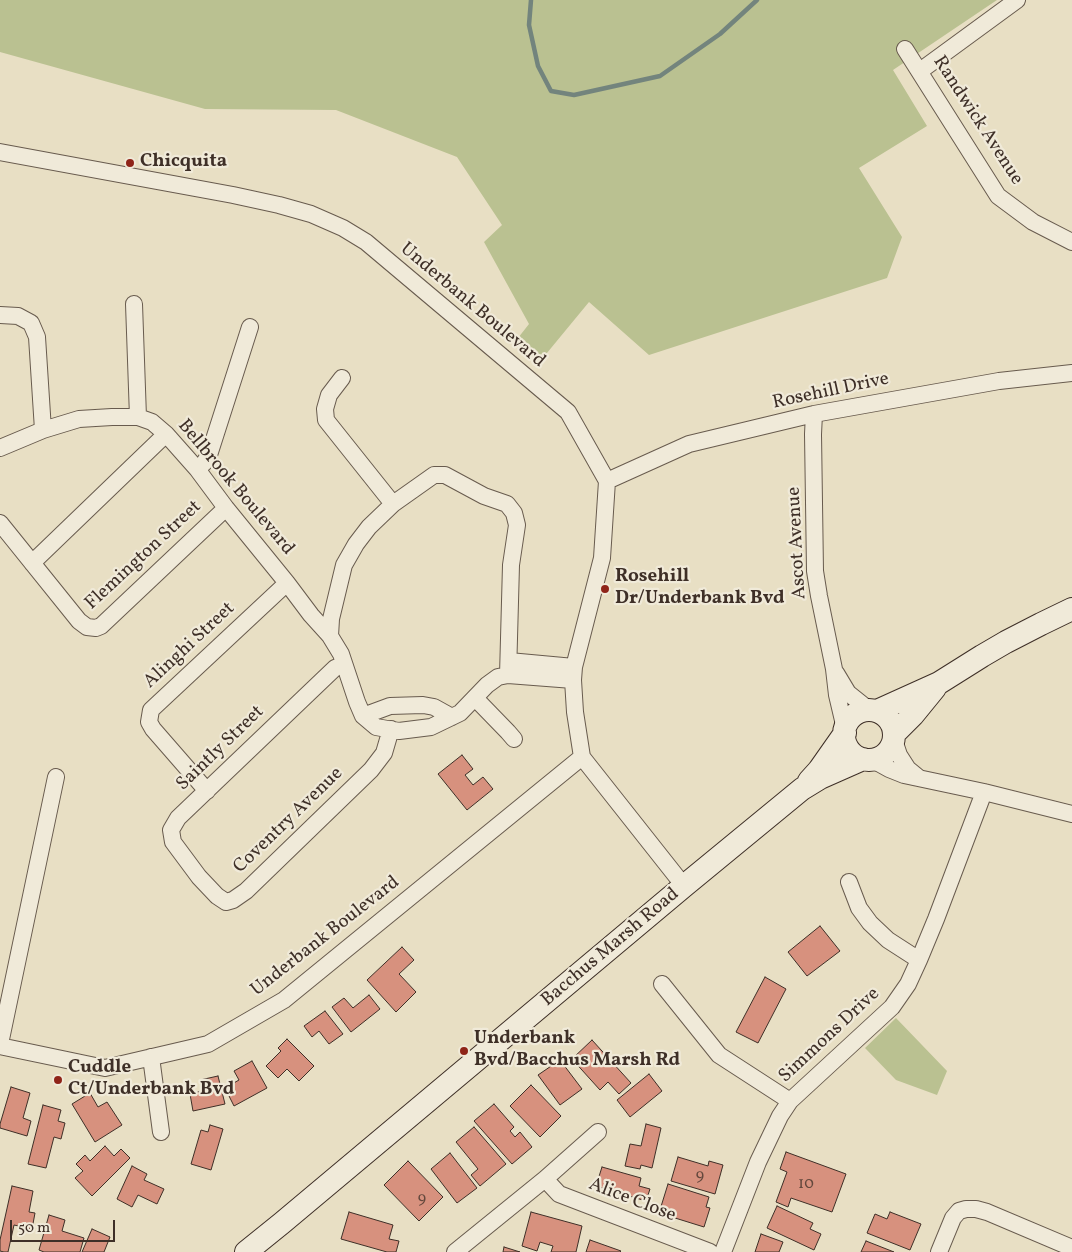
<!DOCTYPE html>
<style>
body{margin:0}
#map{position:relative;width:1072px;height:1252px;overflow:hidden;background:#e8dfc4;font-family:Vollkorn,serif}
canvas{display:block}
.scale{position:absolute;left:10px;top:1220px;width:105px;height:22px;box-sizing:border-box;border:2px solid #3e2f27;border-top:0;padding-left:6px;font-size:15px;line-height:18px;white-space:nowrap;color:#3e2f27;-webkit-text-stroke:4px #f0ead9;paint-order:stroke}
</style>
<div id="map">
<canvas width="1072" height="1252"></canvas>
<div class="scale">50 m</div>
</div>
<script>
const c = document.querySelector('canvas').getContext('2d');
c.lineJoin = 'round';
function paint(path, color) {
  c.fillStyle = color;
  c.fill(path, 'evenodd');
}
function poly(rows) {
  const path = new Path2D();
  for (const r of rows) {
    if (r.length === 3) {
      path.moveTo(r[0] + r[2], r[1]);
      path.arc(r[0], r[1], r[2], 0, 2 * Math.PI);
      continue;
    }
    path.moveTo(r[0], r[1]);
    for (let i = 2; i < r.length; i += 2) path.lineTo(r[i], r[i + 1]);
  }
  return path;
}
function stroke(path, color, width, dash) {
  c.strokeStyle = color;
  c.lineWidth = width;
  c.lineCap = dash ? 'butt' : 'round';
  c.setLineDash(dash || []);
  c.stroke(path);
}
function drawText(font, color, halo, rows, align = 'center') {
  c.font = font + ' Vollkorn,serif';
  c.lineWidth = 4.5;
  c.setLineDash([]);
  c.textBaseline = 'middle';
  c.strokeStyle = halo;
  c.fillStyle = color;
  for (const [text, x, y, turn = 0] of rows) {
    c.save();
    c.translate(x, y);
    c.rotate((+turn || 0) * Math.PI / 180);
    c.textAlign = isNaN(turn) ? turn : align;
    if (halo) c.strokeText(text, 0, 0);
    c.fillText(text, 0, 0);
    c.restore();
  }
}
paint(poly([
 [0,0,997,0,893,70,927,126,859,168,902,237,887,278,649,355,589,302,542,359,518,338,529,324,484,242,502,225,457,157,336,110,205,109,0,52],
 [896,1018,947,1071,937,1095,896,1080,865,1048]
]), '#bac191');
stroke(poly([
 [531,0,529,25,538,66,551,91,574,95,660,76,720,34,757,0]
]), '#73847d', 4.5);
const building = poly([
 [462,755,473,769,465,775,473,785,483,777,493,789,467,810,438,774,462,755],
 [820,926,840,951,807,976,788,952,820,926],
 [402,947,414,960,399,974,416,992,396,1012,367,980,402,947],
 [765,977,786,989,758,1043,736,1032,765,977],
 [369,995,380,1009,351,1032,332,1007,344,998,353,1008,369,995],
 [325,1011,343,1034,329,1044,319,1031,312,1037,304,1026,325,1011],
 [287,1039,314,1066,299,1081,287,1069,278,1078,266,1066,281,1051,278,1048,287,1039],
 [592,1040,631,1083,619,1094,608,1082,600,1090,572,1059,592,1040],
 [560,1060,582,1089,560,1105,538,1075,560,1060],
 [252,1061,267,1088,234,1106,225,1088,239,1080,234,1071,252,1061],
 [649,1074,662,1091,630,1117,617,1100,649,1074],
 [218,1076,225,1104,193,1111,190,1094,202,1091,200,1080,218,1076],
 [531,1085,561,1116,540,1137,510,1106,531,1085],
 [11,1087,30,1093,23,1118,31,1121,27,1136,0,1128,0,1124,11,1087],
 [90,1093,98,1107,107,1102,122,1125,95,1142,72,1104,90,1093],
 [494,1104,514,1127,510,1131,515,1137,520,1132,532,1147,512,1164,474,1121,494,1104],
 [43,1105,61,1110,58,1121,65,1123,61,1139,54,1137,46,1168,28,1164,43,1105],
 [646,1124,661,1128,652,1168,641,1165,640,1169,625,1166,630,1144,641,1146,646,1124],
 [210,1125,223,1129,211,1170,191,1164,201,1130,208,1132,210,1125],
 [474,1127,506,1164,480,1186,471,1175,478,1169,456,1142,474,1127],
 [105,1146,114,1156,121,1149,130,1158,92,1196,75,1178,83,1171,76,1164,85,1155,90,1161,105,1146],
 [786,1152,846,1174,832,1212,791,1198,788,1207,776,1202,787,1172,780,1169,786,1152],
 [450,1153,477,1188,457,1203,431,1169,450,1153],
 [678,1157,708,1166,709,1161,723,1165,715,1194,671,1181,678,1157],
 [408,1161,443,1197,419,1221,384,1185,408,1161],
 [132,1166,147,1174,144,1180,164,1189,157,1204,138,1195,132,1207,117,1199,132,1166],
 [602,1167,641,1178,639,1186,650,1189,646,1201,596,1186,602,1167],
 [668,1184,709,1197,706,1207,710,1208,704,1227,659,1213,668,1184],
 [12,1186,33,1191,29,1212,35,1213,32,1229,14,1225,8,1252,4,1252,0,1251,0,1240,12,1186],
 [777,1206,813,1223,810,1229,821,1234,814,1250,767,1228,777,1206],
 [349,1212,393,1225,389,1239,399,1241,396,1252,387,1252,341,1239,349,1212],
 [531,1212,582,1226,576,1252,551,1252,553,1246,540,1242,537,1251,522,1246,531,1212],
 [890,1212,921,1224,910,1250,867,1233,875,1214,887,1219,890,1212],
 [49,1215,65,1220,62,1231,84,1238,80,1252,44,1252,39,1250,49,1215],
 [92,1229,110,1237,104,1252,82,1252,92,1229],
 [761,1234,783,1242,779,1252,755,1252,761,1234],
 [590,1240,621,1251,620,1252,586,1252,590,1240],
 [866,1241,894,1252,861,1252,866,1241],
 [504,1247,520,1252,503,1252,504,1247]
]);
paint(building, '#d7917e');
stroke(building, '#3e2f27', 1);
const minor = poly([
 [905,49,998,196,1033,222,1072,242],
 [920,71,1017,0],
 [0,152,233,195,279,205,311,214,343,228,366,242,568,412,607,481,602,558,574,667,573,680,575,712,582,757,684,886],
 [134,304,138,417],
 [0,315,18,316,31,323,37,337,43,430],
 [342,378,329,395,325,409,326,420,393,504],
 [814,414,813,434,815,571,819,596,834,669,837,695,845,729],
 [0,448,43,430,79,419,112,417,138,417,152,422,166,434,197,469,226,508,287,583,311,615,330,636,341,654,357,702,363,716,376,727,399,731,431,727,460,713,487,685,498,677,508,675,573,680],
 [197,469,204,463,209,455,250,327],
 [607,481,689,444,814,414,999,381,1072,373],
 [0,523,79,621,87,627,96,628,101,626,226,508],
 [32,563,166,434],
 [330,636,331,619,344,565,356,544,369,527,393,504,434,475,445,475,484,496,507,504,514,513,517,525,511,565,508,675],
 [509,661,574,667],
 [344,664,335,668,178,818,171,830,173,842,199,877,217,896,226,902,233,900,246,891,371,770,384,753,391,729],
 [836,673,848,693,868,709],
 [475,698,508,732,514,739],
 [363,716,390,706,423,705,434,707,452,717],
 [894,740,899,755,908,769,919,778],
 [871,759,889,769,904,775,984,792,1072,814],
 [207,791,153,729,149,722,151,710,287,583],
 [849,882,859,908,870,923,888,940,919,960],
 [662,984,719,1055,790,1101],
 [0,1044,56,777],
 [0,1046,105,1068,208,1044,284,1000,582,757],
 [151,1057,161,1132],
 [545,1179,559,1194,710,1252],
 [455,1252,545,1179,598,1132],
 [723,1252,758,1162,780,1116,790,1101,892,1007,908,984,919,960,936,919,984,792],
 [939,1252,953,1218,959,1211,966,1209,976,1209,987,1212,1072,1248]
]);
const secondary = poly([
 [869,735,25],
 [877,711,939,683,982,656,1006,642,1041,624,1072,609],
 [894,734,913,715,935,688],
 [809,781,819,770,845,733],
 [246,1252,282,1223,684,886,802,789,820,778,863,759]
]);
stroke(minor, '#685b4e', 18);
stroke(secondary, '#3e2f27', 24);
stroke(minor, '#f0ead9', 16);
stroke(secondary, '#f0ead9', 22);
for (const [x, y, r, color] of [
 [130,163,5,"#8f2418"],
 [605,589,5,"#8f2418"],
 [464,1051,5,"#8f2418"],
 [58,1080,5,"#8f2418"]
]) {
  const dot = new Path2D();
  dot.arc(x, y, r, 0, 2 * Math.PI);
  c.fillStyle = color;
  c.fill(dot);
  stroke(dot, '#f0ead9', 2);
}
drawText('16px', '#64483d', null, [
 ["9",700,1177],
 ["10",806,1185],
 ["9",422,1200]
]);
drawText('19px', '#3e2f27', '#f0ead9', [
 ["Randwick Avenue",977,121,57],
 ["Underbank Boulevard",472,306,40],
 ["Rosehill Drive",831,392,-12],
 ["Bellbrook Boulevard",235,488,50],
 ["Ascot Avenue",798,543,-93],
 ["Flemington Street",144,556,-43],
 ["Alinghi Street",190,646,-43],
 ["Saintly Street",221,749,-44],
 ["Coventry Avenue",289,821,-44],
 ["Underbank Boulevard",326,937,-38],
 ["Bacchus Marsh Road",611,948,-40],
 ["Simmons Drive",830,1036,-43],
 ["Alice Close",632,1201,21]
]);
drawText('bold 19px', '#3e2f27', '#f0ead9', [
 ["Chicquita",140,163],
 ["Rosehill",615,578],
 ["Dr/Underbank Bvd",615,600],
 ["Underbank",474,1040],
 ["Bvd/Bacchus Marsh Rd",474,1062],
 ["Cuddle",68,1069],
 ["Ct/Underbank Bvd",68,1091]
], 'left');
</script>
